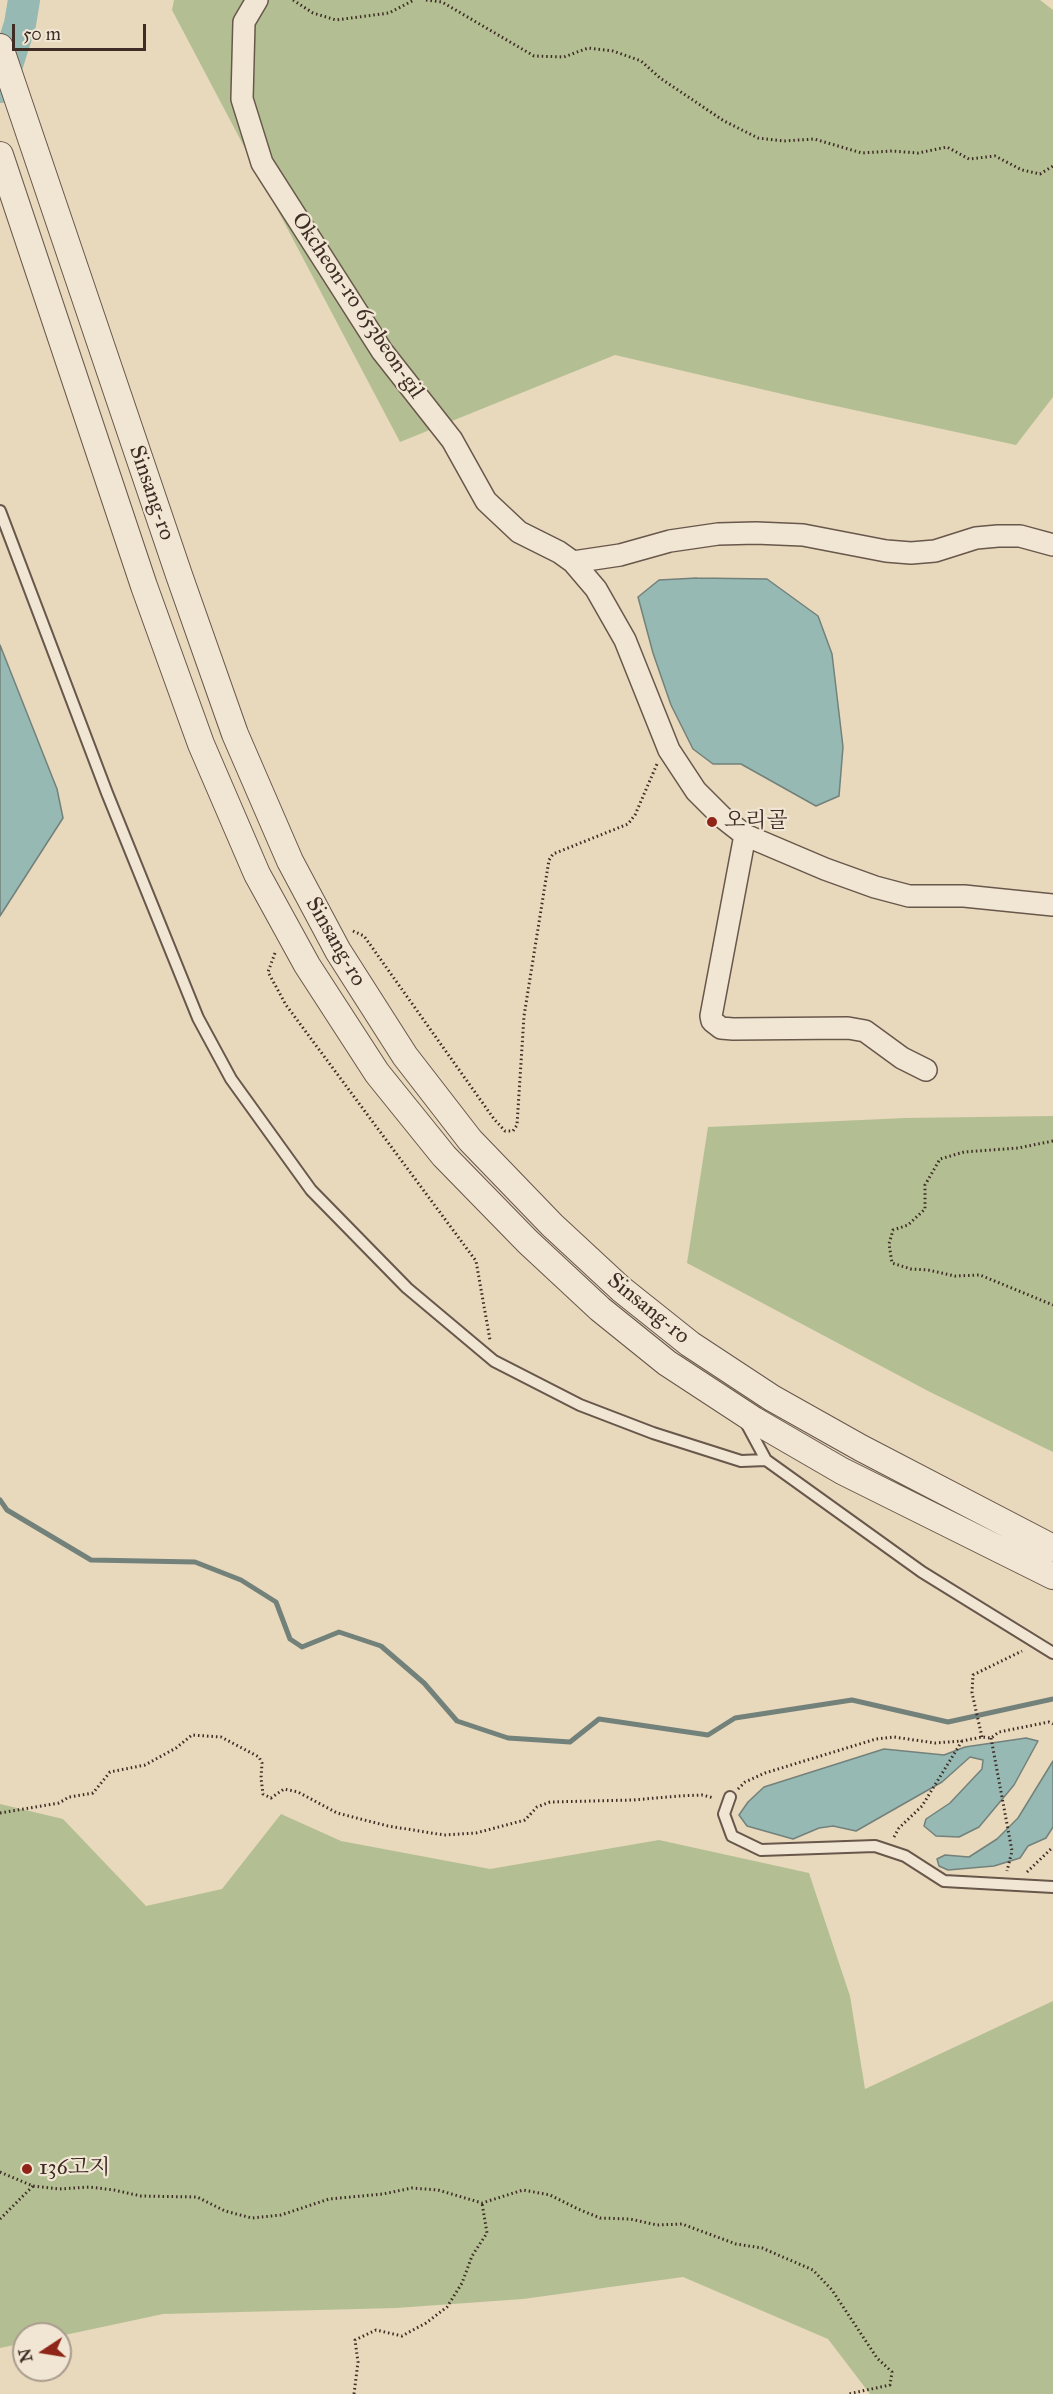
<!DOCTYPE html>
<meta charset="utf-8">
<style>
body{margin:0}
#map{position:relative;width:1053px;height:2394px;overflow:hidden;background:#e8d8bc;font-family:"IM FELL Great Primer",serif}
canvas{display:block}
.north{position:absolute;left:12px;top:2322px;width:60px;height:60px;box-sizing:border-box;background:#f0e6d3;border:2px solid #a99c8d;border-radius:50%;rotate:258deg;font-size:16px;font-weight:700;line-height:24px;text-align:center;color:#3e2c25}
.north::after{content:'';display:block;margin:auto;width:21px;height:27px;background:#8f2418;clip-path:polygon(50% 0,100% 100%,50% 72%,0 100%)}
.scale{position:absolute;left:12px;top:24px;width:134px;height:27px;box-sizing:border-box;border:3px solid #3e2c25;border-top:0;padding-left:8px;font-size:18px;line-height:21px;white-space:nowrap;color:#3e2c25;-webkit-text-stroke:4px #f0e6d3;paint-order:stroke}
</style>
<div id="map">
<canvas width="1053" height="2394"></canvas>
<div class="north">N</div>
<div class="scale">50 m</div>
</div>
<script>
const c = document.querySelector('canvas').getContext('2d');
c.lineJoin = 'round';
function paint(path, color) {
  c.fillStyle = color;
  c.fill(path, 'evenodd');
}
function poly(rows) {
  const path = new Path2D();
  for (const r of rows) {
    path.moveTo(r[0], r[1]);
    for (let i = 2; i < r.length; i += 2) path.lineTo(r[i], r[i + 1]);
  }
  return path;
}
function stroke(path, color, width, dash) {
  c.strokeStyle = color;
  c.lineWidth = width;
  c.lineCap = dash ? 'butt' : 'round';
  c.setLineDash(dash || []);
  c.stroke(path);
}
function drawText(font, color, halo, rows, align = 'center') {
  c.font = font + ' "IM FELL Great Primer","Noto Serif KR",serif';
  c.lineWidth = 4.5;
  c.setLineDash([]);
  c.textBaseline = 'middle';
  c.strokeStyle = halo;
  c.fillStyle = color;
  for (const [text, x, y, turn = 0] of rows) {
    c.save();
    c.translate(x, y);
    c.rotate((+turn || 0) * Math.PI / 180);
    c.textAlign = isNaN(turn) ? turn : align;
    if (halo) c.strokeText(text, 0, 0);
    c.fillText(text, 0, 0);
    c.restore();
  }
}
paint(poly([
 [174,0,1040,0,1053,10,1053,397,1016,445,808,400,615,355,400,442,172,10],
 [1053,1116,1053,1452,930,1392,687,1263,708,1127,905,1118],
 [0,1804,63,1819,146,1906,222,1889,281,1814,341,1841,490,1869,659,1840,809,1873,850,1996,865,2089,1053,2001,1053,2394,870,2394,828,2339,683,2277,523,2299,396,2308,163,2314,60,2336,60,2334,24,2334,24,2343,0,2348]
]), '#b3bf93');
const water = poly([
 [697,578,767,579,818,616,832,654,843,747,839,796,816,806,741,764,713,764,693,749,671,705,653,653,638,597,659,580,697,578],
 [0,645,57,789,63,818,0,916,0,645],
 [1026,1738,1038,1741,1014,1785,979,1827,959,1837,936,1836,924,1826,926,1819,950,1803,982,1769,983,1760,970,1757,942,1782,856,1831,833,1826,819,1828,793,1839,747,1826,739,1815,748,1802,764,1787,884,1749,944,1755,965,1747,1026,1738],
 [1053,1761,1053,1827,1046,1838,1028,1846,1020,1858,994,1866,948,1870,939,1866,937,1859,945,1855,969,1857,997,1839,1018,1818,1053,1761]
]);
paint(water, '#97b9b4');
stroke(water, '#73817b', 1.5);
stroke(poly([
 [0,1500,7,1510,91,1560,195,1562,241,1580,276,1602,290,1639,302,1647,339,1632,381,1646,424,1683,457,1721,508,1738,570,1742,599,1719,708,1735,735,1718,852,1700,948,1722,1053,1699]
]), '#73817b', 5);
stroke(poly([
 [0,87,20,24,24,0]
]), '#97b9b4', 32);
const service = poly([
 [0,511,107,793,198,1018,231,1079,311,1190,407,1288,494,1361,580,1405,653,1433,741,1461,766,1460],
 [745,1421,766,1460,922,1572,1053,1653],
 [730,1797,724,1814,732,1836,761,1850,875,1846,905,1856,944,1881,1053,1887]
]);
const minor = poly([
 [257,0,244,22,242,99,262,163,382,351,452,440,486,501,519,532,559,552,573,562,596,589,625,640,669,750,696,791,722,817,745,835,825,869,875,887,909,896,964,896,1053,905],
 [573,562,620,555,670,541,718,534,756,533,803,535,886,551,911,553,935,551,976,538,998,536,1020,536,1053,545],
 [745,835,711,1016,712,1021,721,1028,733,1029,848,1028,865,1031,902,1058,926,1070]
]);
const tertiary = poly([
 [0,47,179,575,235,734,290,861,338,951,405,1056,470,1140,552,1225,621,1289,690,1344,772,1398,861,1448,1053,1548],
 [0,155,144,586,201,744,257,874,307,965,377,1073,444,1156,528,1242,600,1309,667,1363,754,1420,842,1471,1053,1576]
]);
stroke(service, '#68574b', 14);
stroke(minor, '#68574b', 24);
stroke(tertiary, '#68574b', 28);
stroke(poly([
 [293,0,313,13,336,20,389,13,414,0],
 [426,0,442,2,534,56,564,57,588,48,613,51,641,61,660,78,724,121,758,138,784,141,814,139,862,153,892,151,918,153,947,147,969,159,995,156,1022,170,1040,174,1053,166],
 [353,931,364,936,494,1119,505,1131,513,1131,517,1125,524,1016,549,860,553,854,628,824,635,815,657,764],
 [275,953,268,972,286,1005,476,1261,490,1340],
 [1053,1141,1018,1148,964,1152,940,1159,925,1185,925,1209,908,1225,893,1230,889,1244,892,1263,911,1269,928,1270,955,1276,980,1275,1053,1305],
 [982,1737,972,1693,973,1675,1022,1651],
 [991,1738,1012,1851,1007,1871],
 [738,1789,745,1782,765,1773,876,1739,894,1737,935,1743,962,1741,982,1737,991,1738,999,1732,1049,1722,1053,1724],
 [0,1813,59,1803,69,1797,93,1793,110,1772,145,1765,176,1748,192,1735,221,1737,259,1757,262,1763,261,1778,263,1794,271,1798,284,1789,298,1792,337,1813,388,1826,444,1835,476,1833,525,1820,537,1807,550,1802,633,1800,679,1796,702,1795,714,1798],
 [894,1837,899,1828,922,1806,962,1741],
 [1027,1872,1053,1847],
 [0,2172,33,2186,59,2189,89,2187,114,2190,141,2196,197,2197,225,2211,252,2218,281,2215,329,2199,383,2194,412,2188,438,2190,482,2203,523,2190,550,2195,578,2209,600,2218,630,2219,657,2225,682,2224,736,2244,762,2248,813,2270,832,2290,877,2358,892,2372,890,2385,848,2394],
 [0,2219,33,2186],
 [354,2394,358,2362,355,2340,376,2330,402,2336,426,2323,447,2307,462,2283,472,2256,487,2233,482,2203]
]), '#3e2c25', 3, [1.5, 3]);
stroke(service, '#f0e6d3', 10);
stroke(minor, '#f0e6d3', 21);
stroke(tertiary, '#f0e6d3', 26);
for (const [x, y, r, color] of [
 [712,822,6,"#8f2418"],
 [27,2169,6,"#8f2418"]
]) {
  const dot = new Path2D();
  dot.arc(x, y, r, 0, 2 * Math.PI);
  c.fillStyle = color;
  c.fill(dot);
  stroke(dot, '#f0e6d3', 2);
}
drawText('22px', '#3e2c25', '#f0e6d3', [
 ["Okcheon-ro 653beon-gil",357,306,56],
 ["Sinsang-ro",151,493,71],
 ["Sinsang-ro",335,942,60],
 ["Sinsang-ro",648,1309,39]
]);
drawText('22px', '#3e2c25', '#f0e6d3', [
 ["오리골",724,822],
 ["136고지",39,2169]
], 'left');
</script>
